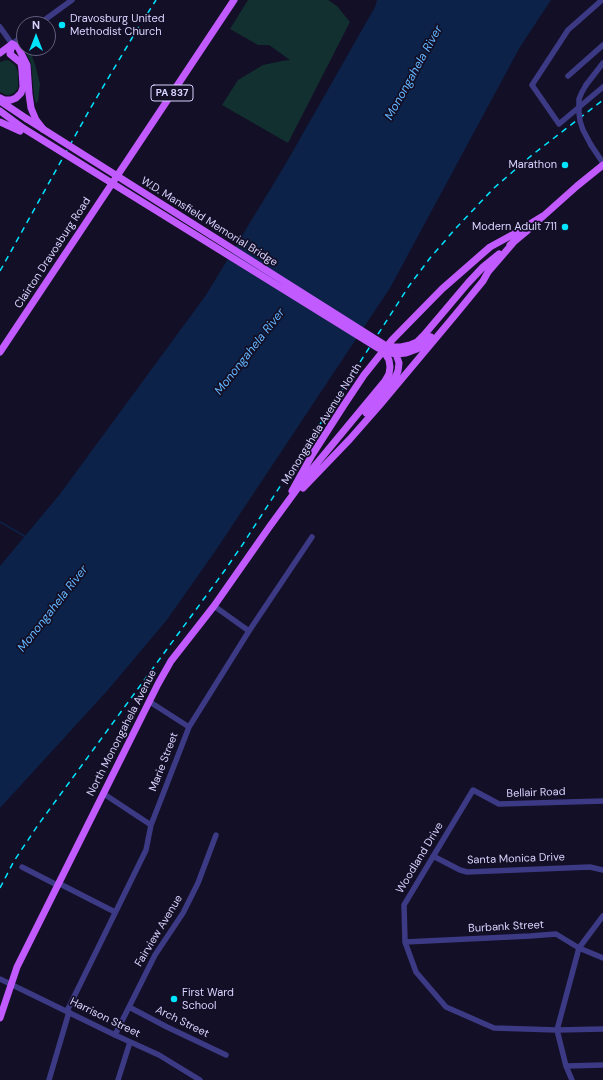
<!DOCTYPE html>
<style>
body{margin:0}
#map{position:relative;width:603px;height:1080px;overflow:hidden;background:#130f26;font-family:"DM Sans",sans-serif}
canvas{display:block}
.north{position:absolute;left:16px;top:16px;width:40px;height:40px;box-sizing:border-box;background:#130f26;border:1px solid #625e7d;border-radius:50%;rotate:0deg;font-size:11px;font-weight:700;line-height:16px;text-align:center;color:#d9d4ff}
.north::after{content:'';display:block;margin:auto;width:14px;height:18px;background:#00e5ff;clip-path:polygon(50% 0,100% 100%,50% 72%,0 100%)}
</style>
<div id="map">
<canvas width="603" height="1080"></canvas>
<div class="north">N</div>
</div>
<script>
const c = document.querySelector('canvas').getContext('2d');
c.lineJoin = 'round';
function paint(path, color) {
  c.fillStyle = color;
  c.fill(path, 'evenodd');
}
function poly(rows) {
  const path = new Path2D();
  for (const r of rows) {
    path.moveTo(r[0], r[1]);
    for (let i = 2; i < r.length; i += 2) path.lineTo(r[i], r[i + 1]);
  }
  return path;
}
function stroke(path, color, width, dash) {
  c.strokeStyle = color;
  c.lineWidth = width;
  c.lineCap = dash ? 'butt' : 'round';
  c.setLineDash(dash || []);
  c.stroke(path);
}
function drawText(font, color, halo, rows, align = 'center') {
  c.font = font + ' "DM Sans",sans-serif';
  c.lineWidth = 3.5;
  c.setLineDash([]);
  c.textBaseline = 'middle';
  c.strokeStyle = halo;
  c.fillStyle = color;
  for (const [text, x, y, turn = 0] of rows) {
    c.save();
    c.translate(x, y);
    c.rotate((+turn || 0) * Math.PI / 180);
    c.textAlign = isNaN(turn) ? turn : align;
    if (halo) c.strokeText(text, 0, 0);
    c.fillText(text, 0, 0);
    c.restore();
  }
}
paint(poly([
 [248,0,328,0,337,6,350,22,288,143,222,105,238,80,263,65,282,61,290,60,269,45,258,45,230,29],
 [25,48,29,48,35,64,40,84,38,101,36,104,34,95,31,63,26,53],
 [7,60,10,61,15,65,18,72,18,88,14,93,9,95,6,95,0,92,0,62]
]), '#12302f');
paint(poly([
 [377,0,551,0,520,47,390,288,214,553,166,621,107,691,0,808,0,566,60,494,206,295,285,165,375,7]
]), '#0c2248');
stroke(poly([
 [0,522,26,537]
]), '#0c2248', 1.5);
stroke(poly([
 [602,0,568,30,532,85,559,124,603,87],
 [39,24,72,0],
 [0,27,12,44,24,35],
 [568,76,603,45],
 [586,85,603,63],
 [591,145,603,163],
 [214,606,249,631],
 [150,702,189,727],
 [104,794,151,825],
 [603,801,499,804,473,790,404,905,405,942,416,972,446,1007,494,1028,557,1030,603,1029],
 [433,856,460,870,467,872,590,867,603,870],
 [22,867,57,885],
 [58,883,115,912],
 [405,942,530,936,556,934,579,948,603,958],
 [0,979,115,1035,159,1055,200,1080],
 [129,1007,167,1027,226,1055],
 [67,1011,146,850,151,825,189,727,249,631,312,537],
 [115,1035,155,955,183,913,198,883,216,835],
 [566,1066,603,1065],
 [49,1080,69,1012],
 [118,1080,130,1042],
 [572,1080,566,1066,557,1030,579,948,603,916]
]), '#3d3a85', 5.5);
stroke(poly([
 [12,44,18,47,27,65,29,94,31,108,36,120,43,129],
 [0,53,12,44],
 [0,98,4,100,11,100,16,98,21,93,23,87,22,70,21,63,16,59,10,54,12,44],
 [0,101,27,119],
 [0,111,23,128],
 [0,122,20,131],
 [540,219,577,186,603,165],
 [510,245,528,230],
 [393,347,401,347,410,345,417,342,424,335,468,283,483,267,499,254],
 [0,352,234,0],
 [391,353,396,354,406,353,417,349,425,344,431,337],
 [366,413,395,378,398,371,399,363,396,354,391,349],
 [303,488,350,439,379,406,456,314,483,281,488,272,513,243],
 [292,491,312,455,344,405,364,375,392,340,442,289,490,247,512,235,543,216],
 [0,1018,17,967,158,684,171,661,214,606,270,526,308,474,385,381,389,374,390,367,389,360,386,355]
]), '#c25bff', 7);
stroke(poly([
 [0,271,90,109,132,38,156,0],
 [0,888,14,861,38,825,225,570,243,544,409,286,430,258,457,227,494,188,532,155,603,100]
]), '#00e5ff', 1.5, [6, 5]);
stroke(poly([
 [586,85,582,92,579,99,579,112,580,121,583,130,591,145]
]), '#3d3a85', 5.5);
stroke(poly([
 [27,119,391,349],
 [23,128,378,348,388,352]
]), '#c25bff', 7);
for (const [x, y, r, color] of [
 [62,25,4,"#00e5ff"],
 [565,165,4,"#00e5ff"],
 [565,227,4,"#00e5ff"],
 [174,999,4,"#00e5ff"]
]) {
  const dot = new Path2D();
  dot.arc(x, y, r, 0, 2 * Math.PI);
  c.fillStyle = color;
  c.fill(dot);
  stroke(dot, '#130f26', 1.5);
}
for (const [x, y, w] of [
 [172,93,42]
]) {
  const box = new Path2D();
  box.roundRect(x - w / 2, y - 8, w, 16, 3);
  c.fillStyle = '#130f26';
  c.fill(box);
  stroke(box, '#d9d4ff', 1);
}
drawText('bold 10px', '#d9d4ff', null, [
 ["PA 837",172,93]
]);
drawText('11px', '#d9d4ff', '#130f26', [
 ["Dravosburg United",70,19],
 ["Methodist Church",70,32],
 ["Marathon",557,165,"right"],
 ["Modern Adult 711",557,227,"right"],
 ["First Ward",182,993],
 ["School",182,1006]
], 'left');
drawText('11px', '#d9d4ff', '#130f26', [
 ["W.D. Mansfield Memorial Bridge",209,222,32],
 ["Clairton Dravosburg Road",53,253,-57],
 ["Monongahela Avenue North",322,424,-58],
 ["North Monongahela Avenue",122,733,-63],
 ["Marie Street",164,762,-69],
 ["Bellair Road",536,793,-2],
 ["Woodland Drive",420,858,-59],
 ["Santa Monica Drive",516,859,-2],
 ["Burbank Street",506,927,-3],
 ["Fairview Avenue",159,931,-59],
 ["Harrison Street",105,1018,26],
 ["Arch Street",182,1022,26]
]);
drawText('italic 12px', '#62b6ff', '#130f26', [
 ["Monongahela River",414,73,-61],
 ["Monongahela River",250,352,-52],
 ["Monongahela River",53,609,-52]
]);
</script>
